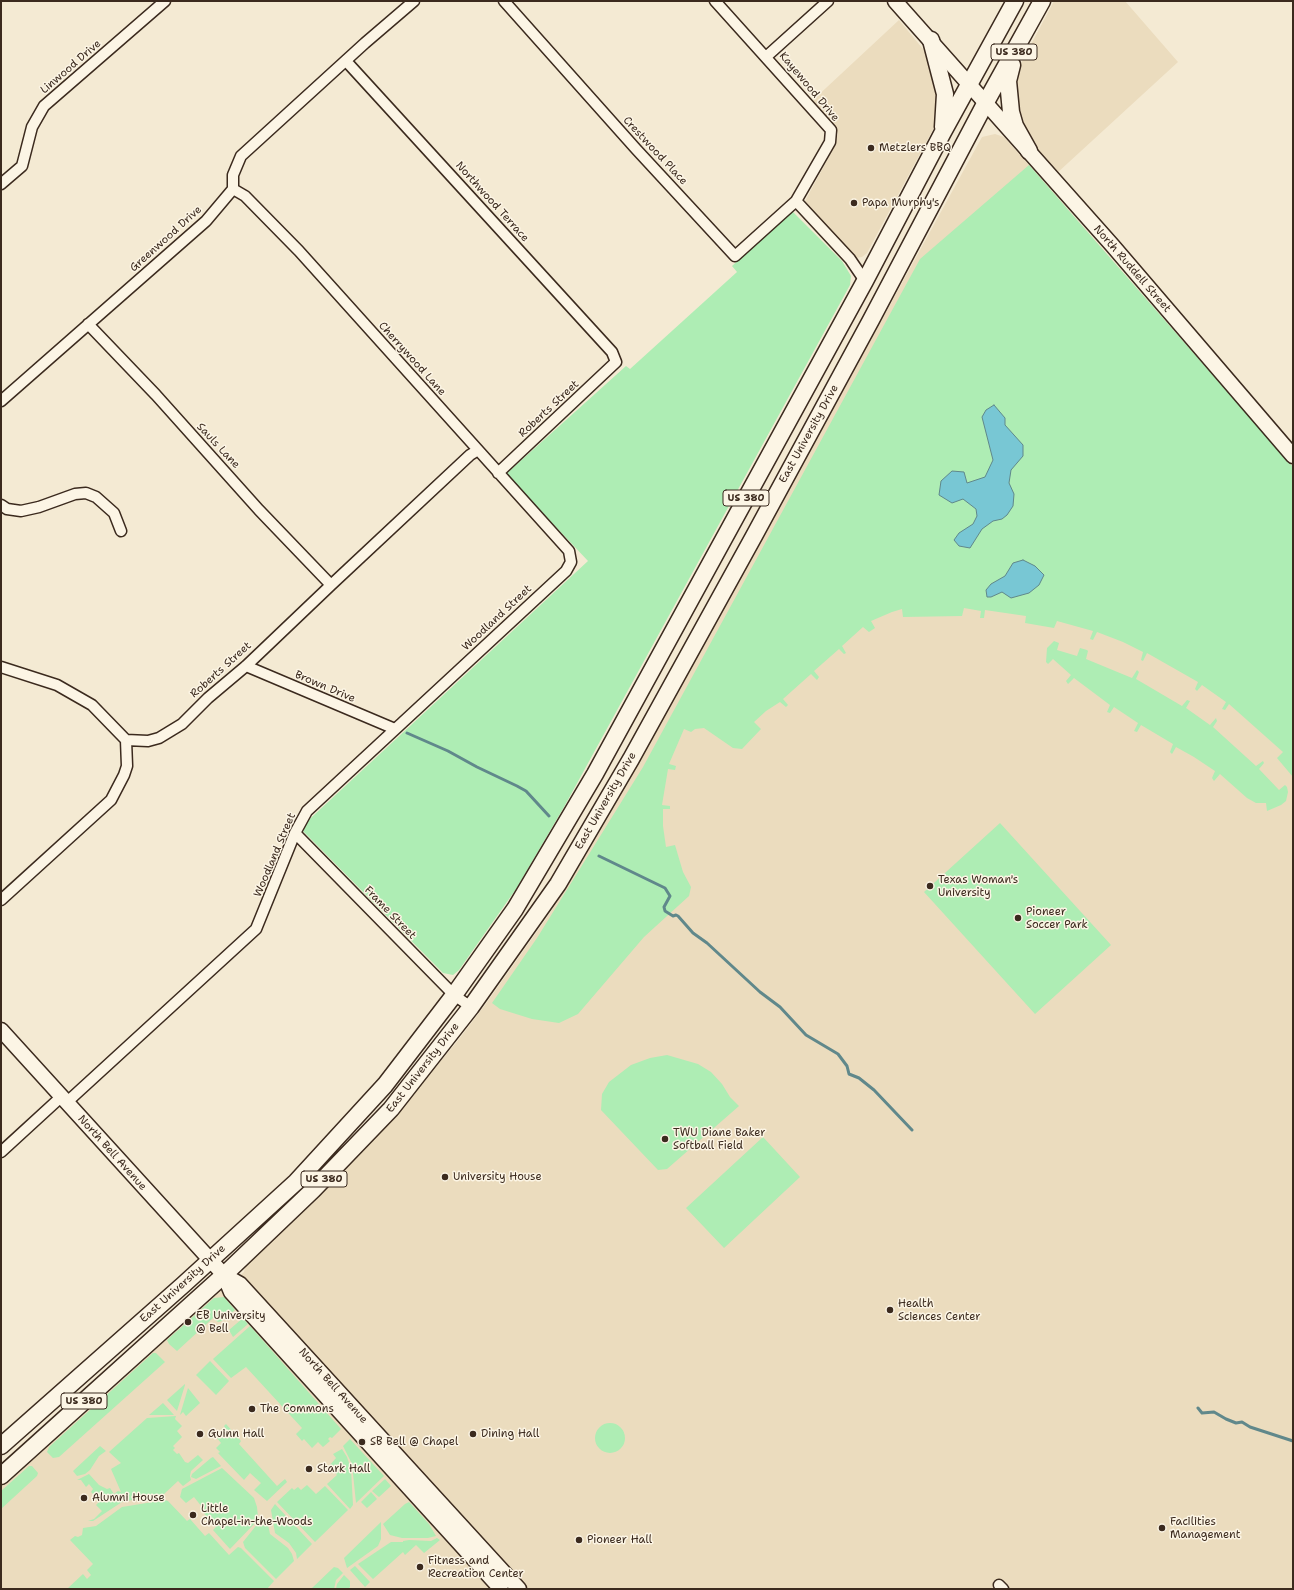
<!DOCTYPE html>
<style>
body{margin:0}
#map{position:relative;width:1294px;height:1590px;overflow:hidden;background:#f4ead3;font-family:"Shantell Sans",sans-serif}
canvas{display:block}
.frame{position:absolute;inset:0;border:2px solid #3b2a1e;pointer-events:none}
</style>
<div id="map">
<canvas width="1294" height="1590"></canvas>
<div class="frame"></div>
</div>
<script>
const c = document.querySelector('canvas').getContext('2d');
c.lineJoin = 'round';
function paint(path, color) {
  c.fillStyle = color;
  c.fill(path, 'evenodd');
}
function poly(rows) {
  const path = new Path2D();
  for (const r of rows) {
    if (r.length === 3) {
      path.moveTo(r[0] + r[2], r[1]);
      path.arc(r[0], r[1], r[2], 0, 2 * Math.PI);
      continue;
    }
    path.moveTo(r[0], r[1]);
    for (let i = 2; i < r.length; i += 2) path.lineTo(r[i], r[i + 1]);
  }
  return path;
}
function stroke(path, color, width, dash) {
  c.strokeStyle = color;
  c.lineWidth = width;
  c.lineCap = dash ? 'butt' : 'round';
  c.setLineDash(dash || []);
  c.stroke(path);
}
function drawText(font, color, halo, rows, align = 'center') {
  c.font = font + ' "Shantell Sans",sans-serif';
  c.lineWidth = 3;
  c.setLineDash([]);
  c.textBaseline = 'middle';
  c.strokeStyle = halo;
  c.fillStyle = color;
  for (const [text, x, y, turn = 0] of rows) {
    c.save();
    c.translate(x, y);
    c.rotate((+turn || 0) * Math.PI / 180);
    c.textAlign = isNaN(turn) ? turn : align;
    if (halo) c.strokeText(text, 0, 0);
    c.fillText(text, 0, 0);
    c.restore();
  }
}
paint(poly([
 [1054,1,1125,1,1178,62,1056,174,1025,135,1017,103,1015,86,1017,71],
 [899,20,923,49,939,81,937,122,867,253,862,257,856,258,851,255,828,231,819,218,804,203,832,151,838,134,833,124,812,101],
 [995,134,1004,137,1029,165,1293,467,1293,1589,1,1589,1,1486,218,1291,224,1291,244,1272,245,1267,315,1201,368,1146,456,1043,485,1005,550,913,583,860,653,737,982,137]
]), '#ebdcbe');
paint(poly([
 [1029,165,1293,467,1293,777,1277,758,1283,752,1229,704,1225,710,1222,709,1226,702,1202,685,1197,691,1195,689,1198,682,1147,653,1143,661,1141,660,1143,652,1123,642,1097,632,1093,640,1090,639,1093,631,1057,621,1054,628,1025,623,1026,616,985,610,984,618,980,618,981,611,964,608,962,616,903,617,902,609,892,612,871,621,875,628,869,632,863,627,842,646,846,653,844,654,839,649,814,671,819,677,817,680,811,674,783,699,788,705,786,707,780,702,766,711,754,722,761,729,742,749,733,748,704,728,695,729,691,732,684,729,669,764,676,766,675,770,668,769,662,805,670,806,670,809,663,809,663,826,666,847,675,845,683,872,691,887,689,896,644,937,578,1014,559,1023,532,1019,500,1009,492,1003,537,938,643,767,920,259],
 [792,211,842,261,851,276,850,285,564,807,516,889,459,970,453,975,443,973,300,828,588,561,506,474,626,366,630,369,737,272,732,266],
 [1054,641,1059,643,1057,650,1077,656,1080,648,1087,650,1088,651,1086,659,1132,678,1137,670,1139,672,1136,679,1182,706,1187,700,1190,701,1186,708,1210,725,1216,718,1217,721,1213,727,1256,766,1263,761,1264,763,1259,769,1279,790,1285,785,1287,787,1288,792,1286,801,1281,805,1267,811,1266,803,1256,803,1247,798,1220,774,1214,781,1212,778,1215,771,1194,757,1176,747,1172,754,1170,752,1173,744,1141,725,1137,732,1134,731,1138,723,1114,707,1110,713,1107,712,1110,705,1074,678,1068,684,1066,681,1071,675,1053,659,1048,664,1046,662,1047,648],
 [1000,823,1111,945,1035,1014,924,892],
 [667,1055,698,1064,711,1072,722,1084,730,1097,739,1106,667,1169,658,1170,601,1110,602,1094,609,1082,631,1065,650,1058],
 [763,1137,800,1177,724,1248,686,1208],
 [224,1297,235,1310,222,1321,218,1322,213,1318,177,1351,169,1344,167,1340,214,1298],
 [243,1318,248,1324,233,1337,229,1330],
 [250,1326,341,1429,332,1438,330,1437,328,1439,330,1441,323,1447,318,1442,312,1448,304,1439,302,1441,296,1434,302,1428,246,1367,231,1378,213,1359],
 [153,1353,156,1353,165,1362,59,1457,53,1458,47,1452,49,1447],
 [210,1361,229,1381,216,1395,196,1375],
 [185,1384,185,1385,177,1411,167,1400],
 [188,1388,200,1403,186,1416,183,1412,180,1415],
 [163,1403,174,1415,149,1415],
 [176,1416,175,1419,182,1426,177,1431,182,1437,173,1446,175,1448,173,1450,177,1454,179,1453,185,1462,188,1463,198,1455,203,1460,191,1471,190,1476,191,1480,183,1486,178,1481,164,1494,122,1502,93,1521,88,1521,94,1519,102,1511,96,1505,100,1501,91,1492,93,1489,89,1484,86,1487,81,1480,77,1480,89,1474,99,1485,107,1489,110,1488,114,1494,118,1491,121,1492,111,1469,121,1463,109,1452,147,1418],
 [610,1438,15],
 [226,1424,241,1441,239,1444,277,1486,285,1479,287,1482,267,1501,254,1490,261,1483,250,1473,244,1480,218,1453,220,1452,216,1448,221,1443,217,1438,226,1429,224,1426],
 [350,1439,384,1476,356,1503,352,1464,343,1446],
 [100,1446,106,1451,99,1456,90,1470,85,1474,77,1476,73,1471],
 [342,1449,347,1457,351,1469,353,1505,350,1509,327,1484,337,1475,329,1466,336,1458,333,1454],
 [213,1457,221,1466,196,1479,191,1477,192,1474,211,1458],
 [29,1466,32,1466,38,1473,37,1476,1,1509,1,1491],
 [222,1468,254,1498,257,1507,258,1517,255,1523,230,1549,213,1530,216,1527,200,1509,202,1507,194,1497,186,1503,180,1497,182,1489],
 [385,1479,391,1486,379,1497,372,1491],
 [307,1485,316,1494,325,1486,348,1510,315,1542,277,1502,292,1488,294,1490,298,1487,301,1490],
 [371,1492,377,1499,367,1508,361,1502],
 [165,1500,168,1501,187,1521,190,1519,205,1536,209,1533,229,1555,238,1547,241,1548,274,1581,267,1589,67,1589,83,1574,87,1579,91,1575,87,1570,93,1564,70,1540,75,1536,78,1537,82,1535,83,1528,96,1526,122,1507],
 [409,1502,429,1524,436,1536,428,1538,402,1538,390,1535,383,1524,405,1504],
 [275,1504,312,1544,297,1559,296,1553,289,1543,275,1533,271,1510],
 [267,1520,270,1534,288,1548,292,1554,294,1561,276,1579,245,1548,243,1542,259,1522],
 [381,1522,381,1539,378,1546,347,1568,344,1558],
 [437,1538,440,1540,424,1553,416,1545,405,1555,403,1552,373,1579,358,1564,391,1542,403,1542,403,1541,409,1540,431,1541],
 [355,1566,370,1582,365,1587,350,1570],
 [334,1567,338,1568,343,1573,336,1580,334,1589,311,1589],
 [344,1575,350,1581,350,1587,348,1589,336,1589,337,1584]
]), '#aeedb4');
const water = poly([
 [994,405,1005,418,1005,425,1023,445,1023,456,1011,470,1009,483,1014,494,1013,506,1007,515,1002,519,993,521,982,529,970,548,959,546,954,540,959,533,973,524,977,516,976,509,963,499,952,503,939,495,941,481,952,471,964,472,967,483,985,477,993,460,982,417,986,410,994,405],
 [1023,560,1035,566,1044,575,1039,585,1029,593,1011,598,1002,592,991,597,987,597,986,590,991,584,1005,576,1013,563,1023,560]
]);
paint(water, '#78c7d4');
stroke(water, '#60888b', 1);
stroke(poly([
 [407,733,448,751,477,767,517,786,526,791,549,816],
 [599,856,665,888,670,896,664,907,665,911,673,916,676,915,678,916,693,933,707,943,760,992,780,1007,806,1035,838,1054,847,1066,849,1074,859,1078,874,1090,912,1130],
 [1198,1408,1202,1413,1214,1412,1226,1419,1236,1423,1242,1422,1250,1427,1293,1441]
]), '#60888b', 3);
const street = poly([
 [504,1,636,149,735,256,796,201,830,142,831,130,715,1],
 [767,56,828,1],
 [346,61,612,352,616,362,498,473],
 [1,184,22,166,32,127,44,106,165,1],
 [796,201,850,259,865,281],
 [88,324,156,395,259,510,331,585],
 [1,401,206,221,233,189,233,175,241,156,365,43,414,1],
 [1,505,7,509,21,511,39,507,75,494,86,493,96,497,114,513,121,531],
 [246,666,395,729],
 [1,667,57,685,92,705,126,740],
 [126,740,148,741,159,738,182,724,208,698,246,666,331,585,470,455,478,450],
 [295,833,454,995,471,1007],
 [1,900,111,800,124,775,127,766,126,740],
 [66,1103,256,929,295,833,307,811,566,571,571,562,569,551,299,251,245,196,233,189],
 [1,1152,61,1097],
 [999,1585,1003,1589]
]);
const secondary = poly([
 [895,1,1112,245,1293,456],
 [1,1030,224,1275,231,1292,501,1589],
 [224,1275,240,1284,519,1589]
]);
const primary = poly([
 [931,40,945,94,943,127],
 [1012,65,1008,81,1011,112,1015,126,1029,151],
 [1,1446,183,1285,296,1182,385,1085,454,995,515,909,595,774,865,281,943,132,1015,1],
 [1,1476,224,1275,313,1190,391,1109,471,1007,558,884,631,759,754,536,871,320,986,102,1042,1]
]);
stroke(street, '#3b2a1e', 13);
stroke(secondary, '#3b2a1e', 17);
stroke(primary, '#3b2a1e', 19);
stroke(street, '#fcf5e5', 10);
stroke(secondary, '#fcf5e5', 14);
stroke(primary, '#fcf5e5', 16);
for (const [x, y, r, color] of [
 [871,148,4,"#3b2a1e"],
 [854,203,4,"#3b2a1e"],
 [930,886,4,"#3b2a1e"],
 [1018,918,4,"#3b2a1e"],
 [665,1139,4,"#3b2a1e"],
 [445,1177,4,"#3b2a1e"],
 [890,1310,4,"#3b2a1e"],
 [188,1322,4,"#3b2a1e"],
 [252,1409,4,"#3b2a1e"],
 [200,1434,4,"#3b2a1e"],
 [473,1434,4,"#3b2a1e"],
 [362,1442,4,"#3b2a1e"],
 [309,1469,4,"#3b2a1e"],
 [84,1498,4,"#3b2a1e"],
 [193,1515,4,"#3b2a1e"],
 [1162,1528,4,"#3b2a1e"],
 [579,1540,4,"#3b2a1e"],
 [420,1567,4,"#3b2a1e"]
]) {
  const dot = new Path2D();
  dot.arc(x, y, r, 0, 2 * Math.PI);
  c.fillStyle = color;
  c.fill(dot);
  stroke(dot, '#fcf5e5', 1.5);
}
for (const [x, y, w] of [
 [1014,52,46],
 [746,498,46],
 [324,1179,46],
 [84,1401,46]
]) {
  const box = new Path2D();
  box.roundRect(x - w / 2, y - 8, w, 16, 3);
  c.fillStyle = '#fcf5e5';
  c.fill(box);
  stroke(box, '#3b2a1e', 1);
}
drawText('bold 10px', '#3b2a1e', null, [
 ["US 380",1014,52],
 ["US 380",746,498],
 ["US 380",324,1179],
 ["US 380",84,1401]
]);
drawText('11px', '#3b2a1e', '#fcf5e5', [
 ["Linwood Drive",71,67,-41],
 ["Kayewood Drive",809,87,50],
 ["Crestwood Place",655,151,47],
 ["Northwood Terrace",492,202,48],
 ["Greenwood Drive",166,239,-42],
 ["North Ruddell Street",1132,269,49],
 ["Cherrywood Lane",412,359,48],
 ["Roberts Street",549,409,-43],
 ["East University Drive",809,434,-61],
 ["Sauls Lane",218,446,47],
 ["Woodland Street",497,618,-43],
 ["Roberts Street",221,670,-42],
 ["Brown Drive",325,687,23],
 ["East University Drive",606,801,-60],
 ["Woodland Street",275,855,-67],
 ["Frame Street",390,913,46],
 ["East University Drive",423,1068,-52],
 ["North Bell Avenue",112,1153,48],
 ["East University Drive",183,1284,-42],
 ["North Bell Avenue",333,1386,48]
]);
drawText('11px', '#3b2a1e', '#fcf5e5', [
 ["Metzlers BBQ",879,148],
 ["Papa Murphy's",862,203],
 ["Texas Woman's",938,880],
 ["University",938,893],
 ["Pioneer",1026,912],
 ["Soccer Park",1026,925],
 ["TWU Diane Baker",673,1133],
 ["Softball Field",673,1146],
 ["University House",453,1177],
 ["Health",898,1304],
 ["Sciences Center",898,1317],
 ["EB University",196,1316],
 ["@ Bell",196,1329],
 ["The Commons",260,1409],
 ["Guinn Hall",208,1434],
 ["Dining Hall",481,1434],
 ["SB Bell @ Chapel",370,1442],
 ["Stark Hall",317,1469],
 ["Alumni House",92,1498],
 ["Little",201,1509],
 ["Chapel-in-the-Woods",201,1522],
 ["Facilities",1170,1522],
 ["Management",1170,1535],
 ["Pioneer Hall",587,1540],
 ["Fitness and",428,1561],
 ["Recreation Center",428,1574]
], 'left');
</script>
